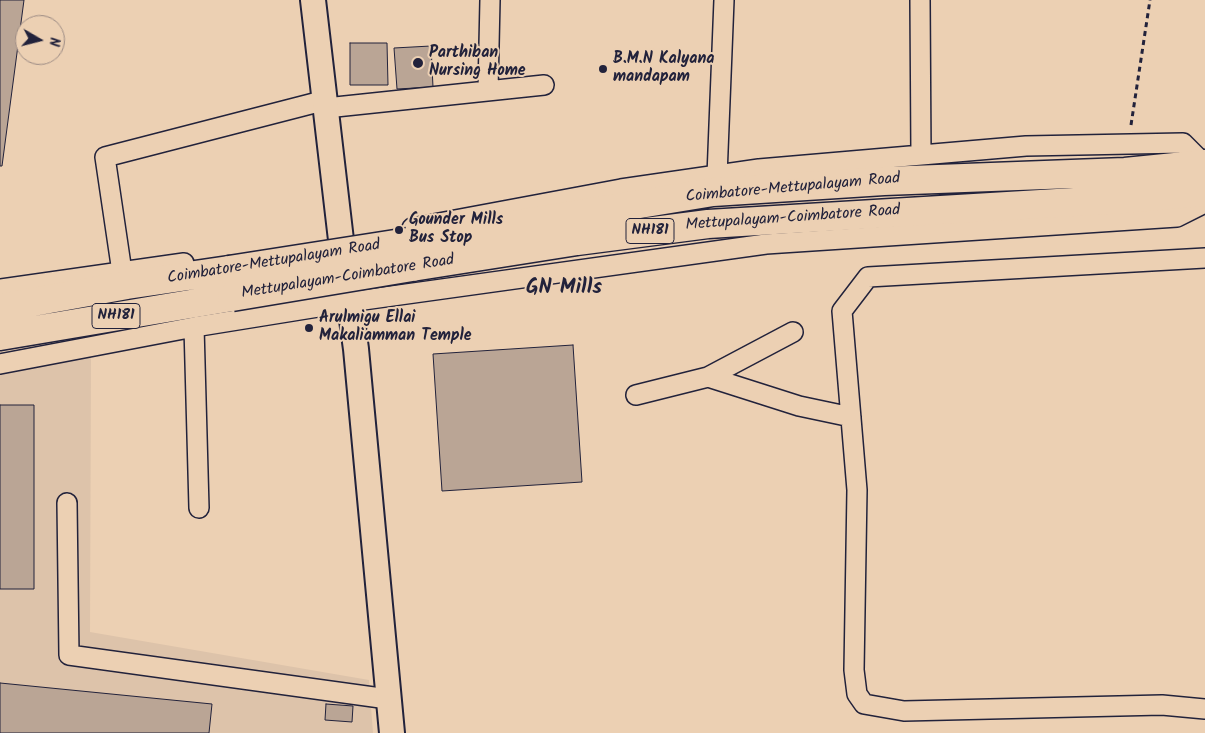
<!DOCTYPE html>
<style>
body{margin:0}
#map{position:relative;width:1205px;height:733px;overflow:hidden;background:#ecd0b3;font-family:Kalam,sans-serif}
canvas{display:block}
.north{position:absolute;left:15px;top:15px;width:50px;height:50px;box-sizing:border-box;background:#ecd0b3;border:1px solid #9b8a83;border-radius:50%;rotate:98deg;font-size:14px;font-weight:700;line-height:20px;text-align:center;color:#22223b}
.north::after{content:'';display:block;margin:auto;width:18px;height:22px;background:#22223b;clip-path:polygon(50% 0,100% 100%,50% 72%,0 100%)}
</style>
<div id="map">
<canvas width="1205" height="733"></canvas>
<div class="north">N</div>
</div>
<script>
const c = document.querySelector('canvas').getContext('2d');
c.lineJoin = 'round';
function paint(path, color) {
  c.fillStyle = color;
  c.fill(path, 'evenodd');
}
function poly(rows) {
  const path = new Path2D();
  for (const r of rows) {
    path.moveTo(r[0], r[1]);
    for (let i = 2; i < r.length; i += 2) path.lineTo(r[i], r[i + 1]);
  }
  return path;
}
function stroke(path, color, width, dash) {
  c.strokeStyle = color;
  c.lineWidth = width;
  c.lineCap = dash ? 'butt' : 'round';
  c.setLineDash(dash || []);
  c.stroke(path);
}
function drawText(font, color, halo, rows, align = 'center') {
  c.font = font + ' Kalam,sans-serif';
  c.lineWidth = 4;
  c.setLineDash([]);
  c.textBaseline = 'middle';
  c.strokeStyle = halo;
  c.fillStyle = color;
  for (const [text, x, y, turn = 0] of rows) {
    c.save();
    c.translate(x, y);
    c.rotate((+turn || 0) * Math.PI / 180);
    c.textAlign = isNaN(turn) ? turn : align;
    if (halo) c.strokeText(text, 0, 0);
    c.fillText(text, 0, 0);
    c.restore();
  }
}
paint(poly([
 [91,356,90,632,369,680,373,733,0,733,0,370]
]), '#ddc3aa');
const building = poly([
 [0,0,24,0,2,166,0,166,0,0],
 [350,43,387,43,388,85,350,85,350,43],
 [431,46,433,87,397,89,394,48,431,46],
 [573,345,582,482,442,491,433,354,573,345],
 [0,405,34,405,34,589,0,589,0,405],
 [0,683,212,704,209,733,0,733,0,683],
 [326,704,353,706,352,722,325,720,326,704]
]);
paint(building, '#baa595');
stroke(building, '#22223b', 1);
const minor = poly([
 [920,0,921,155],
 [488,90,490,0],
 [326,108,544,85],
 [717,176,724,0],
 [412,228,621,189,759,169,1026,146,1183,143,1204,164],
 [1205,258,868,277,842,311,857,490,854,670,857,694,864,704,904,711,1162,705,1205,709],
 [122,272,105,157,326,100],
 [0,289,184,263],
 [194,327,199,508],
 [0,364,194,327,349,302,766,244,1177,217,1205,203],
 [708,377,799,406,851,417],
 [636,395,708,377,793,332],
 [67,503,69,655,388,699]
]);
const major = poly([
 [313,0,341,240,356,349,392,733]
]);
const highway = poly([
 [408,242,713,192,884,181,1125,172,1205,164],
 [412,267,577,241,708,224,1124,199,1205,192],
 [0,308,127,285,229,270],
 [0,336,232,297]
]);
stroke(minor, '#22223b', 22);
stroke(major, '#22223b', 28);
stroke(highway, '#22223b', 31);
stroke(poly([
 [1131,125,1150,0]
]), '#22223b', 3, [5, 4]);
stroke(minor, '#ecd0b3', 19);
stroke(major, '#ecd0b3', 24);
stroke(highway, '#ecd0b3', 28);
const highwayBridge = poly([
 [229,270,408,242],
 [232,297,412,267]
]);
stroke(highwayBridge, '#22223b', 31, []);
stroke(highwayBridge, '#ecd0b3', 28);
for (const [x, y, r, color] of [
 [418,63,6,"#22223b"],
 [603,69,5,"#22223b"],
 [399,230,5,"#22223b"],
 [309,328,5,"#22223b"]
]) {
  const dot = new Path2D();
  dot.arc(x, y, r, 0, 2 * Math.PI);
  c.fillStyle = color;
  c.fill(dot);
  stroke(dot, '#ecd0b3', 2);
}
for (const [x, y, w] of [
 [650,231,48],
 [116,316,48]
]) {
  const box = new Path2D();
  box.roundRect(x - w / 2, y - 12.5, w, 25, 4);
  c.fillStyle = '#ecd0b3';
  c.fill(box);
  stroke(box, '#22223b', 1);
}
drawText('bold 15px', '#22223b', null, [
 ["NH181",650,231],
 ["NH181",116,316]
]);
drawText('bold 16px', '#22223b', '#ecd0b3', [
 ["Parthiban",429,54],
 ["Nursing Home",429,72],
 ["B.M.N Kalyana",613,60],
 ["mandapam",613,78],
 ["Gounder Mills",409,221],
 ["Bus Stop",409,239],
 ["Arulmigu Ellai",319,319],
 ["Makaliamman Temple",319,337]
], 'left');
drawText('16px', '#22223b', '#ecd0b3', [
 ["Coimbatore-Mettupalayam Road",793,189,-5],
 ["Mettupalayam-Coimbatore Road",793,219,-4],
 ["Coimbatore-Mettupalayam Road",274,263,-9],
 ["Mettupalayam-Coimbatore Road",348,278,-9]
]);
drawText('bold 21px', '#22223b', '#ecd0b3', [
 ["GN Mills",564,289]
]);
</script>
